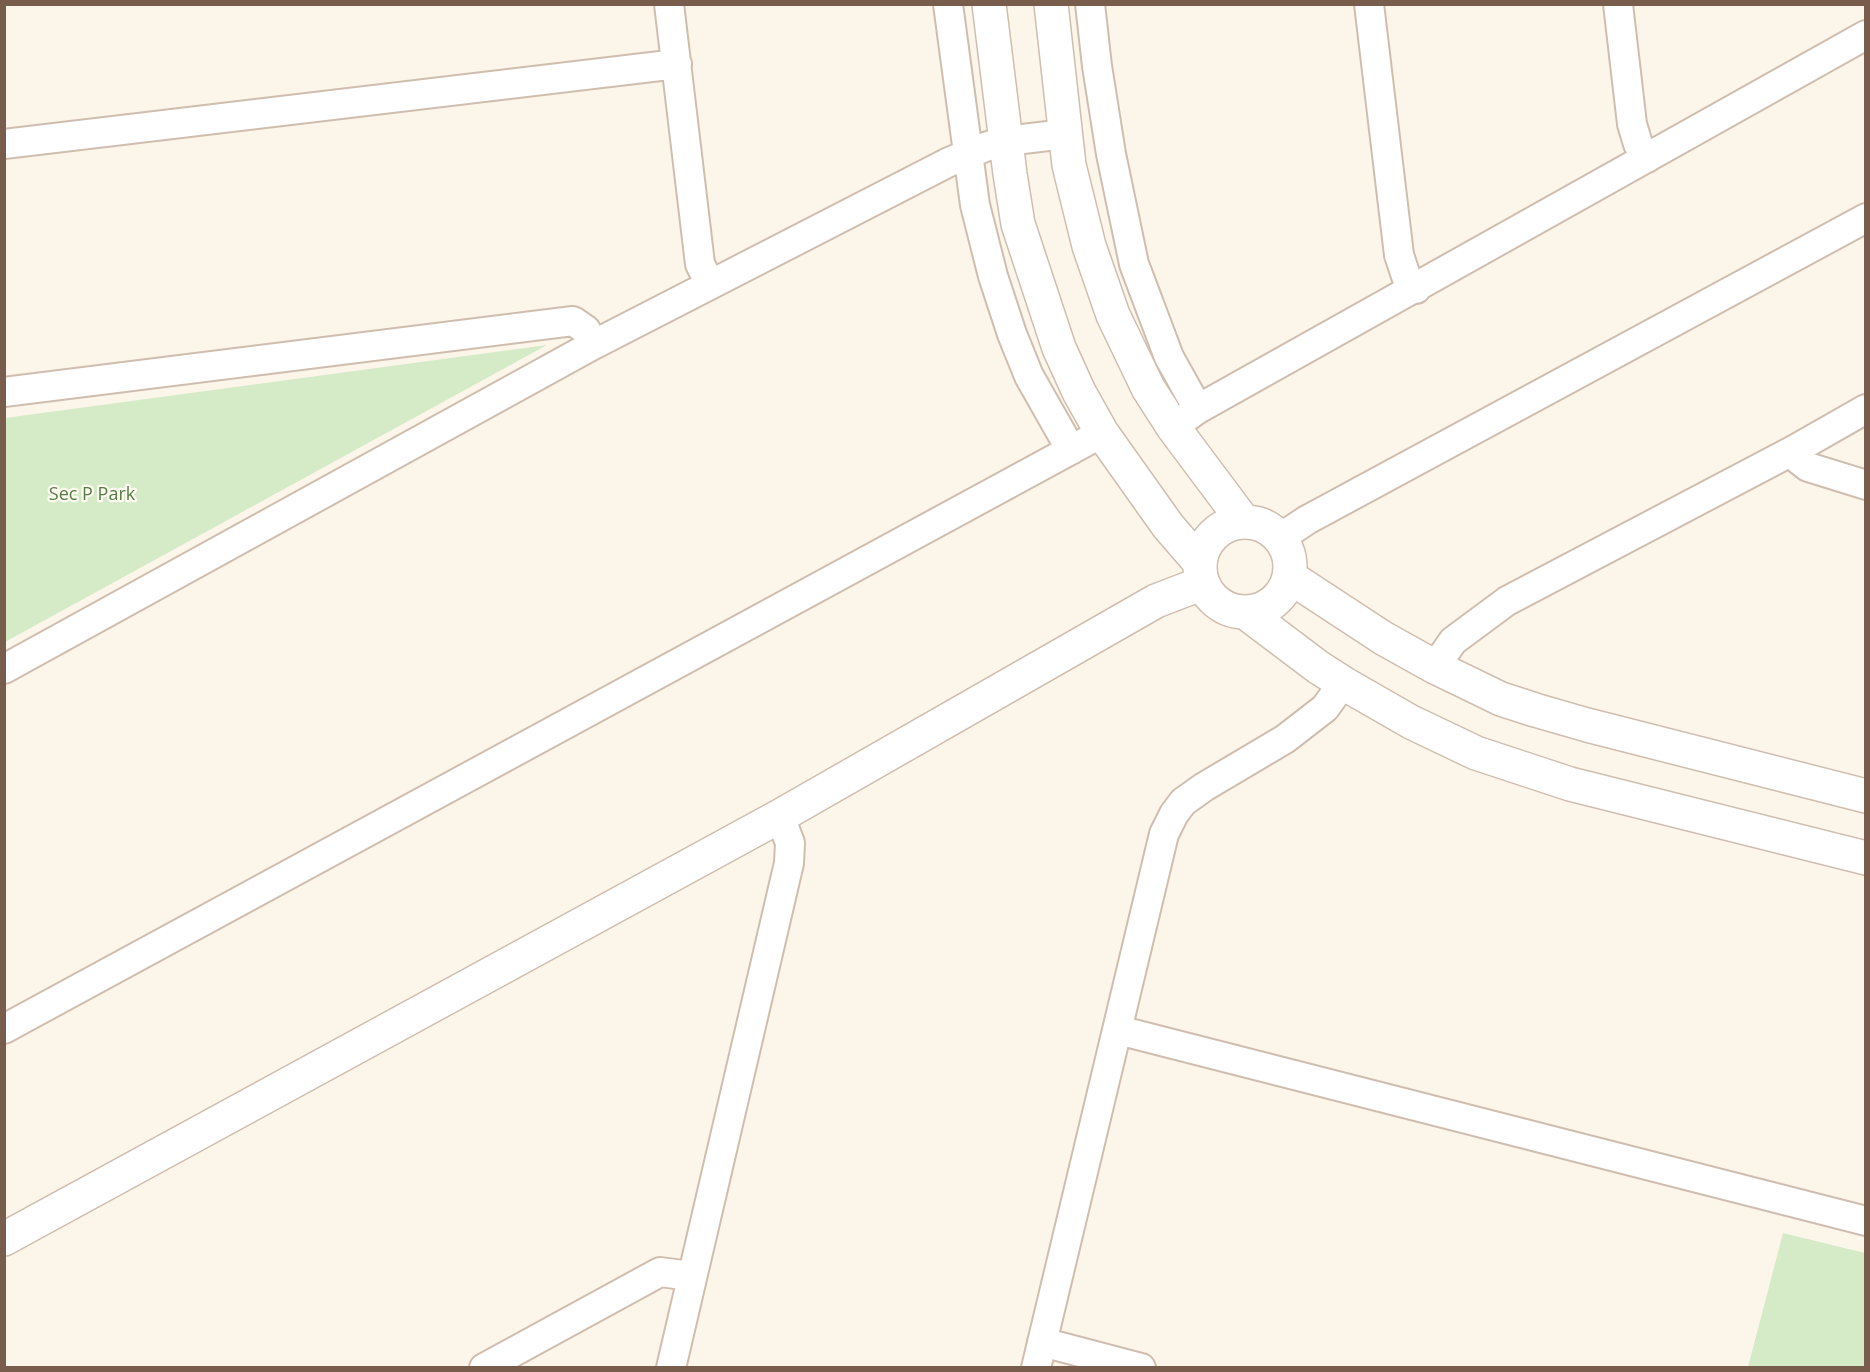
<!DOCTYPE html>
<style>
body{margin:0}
#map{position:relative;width:1870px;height:1372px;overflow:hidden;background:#fcf6ea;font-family:"Open Sans",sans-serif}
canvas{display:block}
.frame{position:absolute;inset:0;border:6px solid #785d4d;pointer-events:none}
</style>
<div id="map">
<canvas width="1870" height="1372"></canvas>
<div class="frame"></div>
</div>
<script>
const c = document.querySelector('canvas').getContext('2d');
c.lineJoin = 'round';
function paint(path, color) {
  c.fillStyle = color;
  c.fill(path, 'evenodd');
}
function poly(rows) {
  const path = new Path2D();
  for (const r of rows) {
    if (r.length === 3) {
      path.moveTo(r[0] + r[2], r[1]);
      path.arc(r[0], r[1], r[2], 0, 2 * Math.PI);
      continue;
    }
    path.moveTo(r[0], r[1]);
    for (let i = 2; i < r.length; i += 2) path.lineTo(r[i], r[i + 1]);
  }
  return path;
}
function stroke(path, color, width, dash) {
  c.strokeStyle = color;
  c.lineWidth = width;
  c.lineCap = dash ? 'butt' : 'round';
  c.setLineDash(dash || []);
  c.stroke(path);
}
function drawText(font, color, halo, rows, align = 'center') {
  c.font = font + ' "Open Sans",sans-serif';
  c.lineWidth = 4.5;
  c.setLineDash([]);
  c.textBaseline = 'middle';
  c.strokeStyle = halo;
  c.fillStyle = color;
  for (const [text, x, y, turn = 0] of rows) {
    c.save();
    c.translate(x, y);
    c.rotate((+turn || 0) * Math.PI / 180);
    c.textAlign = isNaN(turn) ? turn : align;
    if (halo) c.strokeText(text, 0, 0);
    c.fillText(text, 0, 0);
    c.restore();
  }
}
paint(poly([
 [547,345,5,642,5,418],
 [1783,1233,1865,1253,1865,1367,1748,1367]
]), '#d5ebc8');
const minor = poly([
 [669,4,700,264,710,284],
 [948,4,975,205,993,276,1012,334,1029,376,1071,450],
 [1090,4,1097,66,1111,154,1134,264,1169,357,1198,409],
 [1369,4,1399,255,1406,276,1416,289],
 [1618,4,1632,124,1638,144,1647,158],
 [4,144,677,64],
 [4,392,573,321,586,330,593,345],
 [1173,427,1198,409,1866,35],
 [1794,450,1799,460,1808,467,1866,485],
 [1280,538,1307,520,1866,218],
 [1435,667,1453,641,1507,601,1794,450,1866,409],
 [4,669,593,345,949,162,985,147,1006,141,1065,134],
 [4,1029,1102,433],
 [1118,1030,1866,1221],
 [1042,1342,1141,1368],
 [484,1368,660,1272,691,1276],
 [671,1368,789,863,790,843,780,816],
 [1036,1368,1164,834,1174,814,1183,802,1204,787,1285,739,1325,708,1343,683]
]);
const tertiary = poly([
 [989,4,1010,174,1018,224,1059,348,1079,392,1102,433,1168,526,1200,563],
 [1051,4,1069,165,1089,246,1113,315,1148,388,1173,427,1244,522],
 [1245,567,45],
 [1290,577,1383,638,1435,667,1501,699,1535,710,1587,725,1866,796],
 [1245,612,1318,667,1343,683,1411,722,1476,753,1570,784,1866,858],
 [4,1239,780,816,1156,601,1203,583]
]);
stroke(minor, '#cfbeaf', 32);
stroke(tertiary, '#cfbeaf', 36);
stroke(minor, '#fff', 28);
stroke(tertiary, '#fff', 33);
drawText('18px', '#547d44', '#fffaf1', [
 ["Sec P Park",92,495]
]);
</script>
